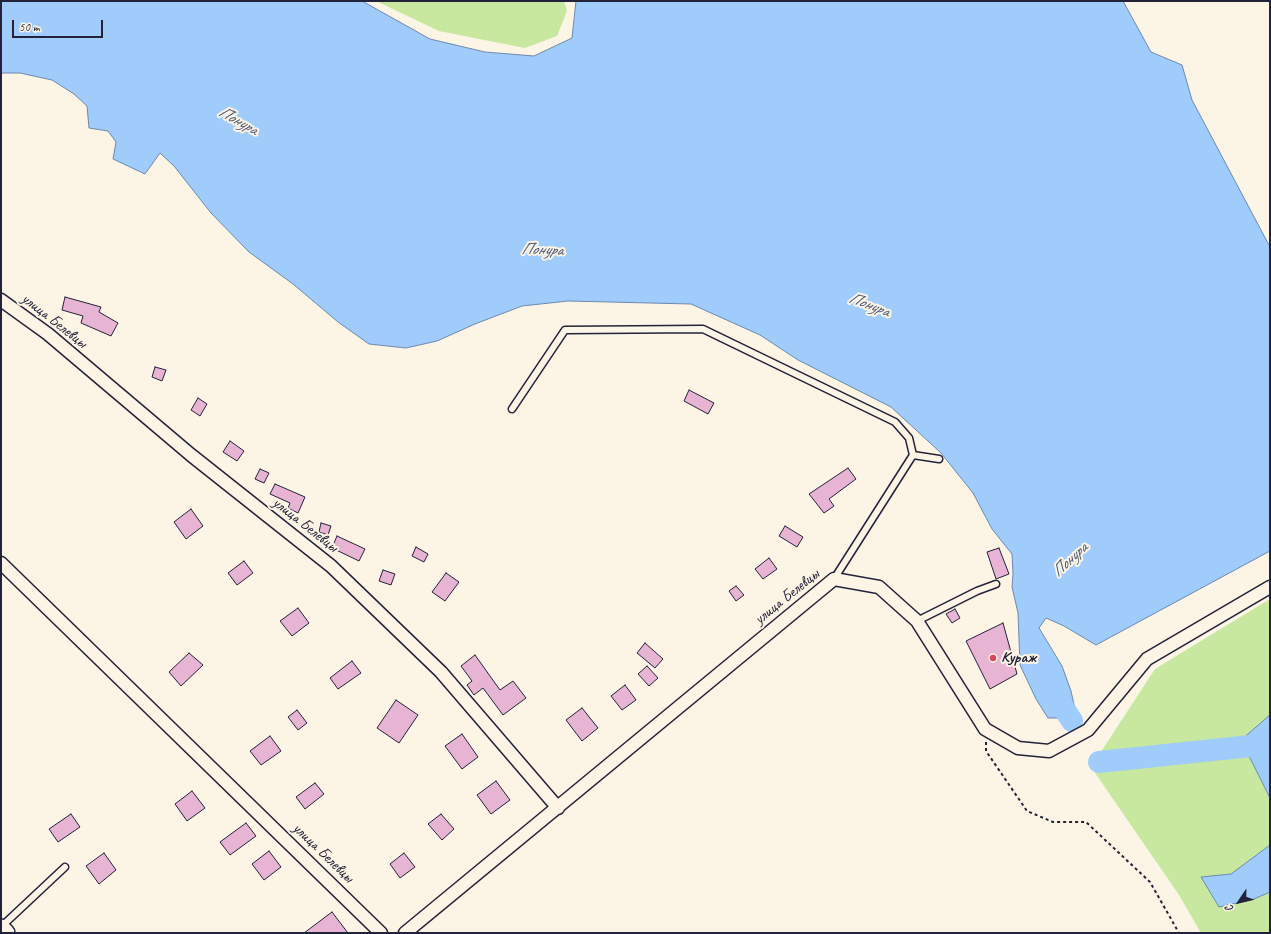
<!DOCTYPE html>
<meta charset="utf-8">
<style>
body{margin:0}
#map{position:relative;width:1271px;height:934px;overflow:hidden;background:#fcf5e5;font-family:Caveat,sans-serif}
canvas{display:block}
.frame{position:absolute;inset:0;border:2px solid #22223b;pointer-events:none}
.north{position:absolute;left:1219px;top:882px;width:40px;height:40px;-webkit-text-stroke:3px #fcf5e5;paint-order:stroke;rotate:235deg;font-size:11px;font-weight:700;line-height:16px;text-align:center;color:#22223b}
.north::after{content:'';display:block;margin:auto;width:14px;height:18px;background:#22223b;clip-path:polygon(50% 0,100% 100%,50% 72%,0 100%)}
.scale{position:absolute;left:12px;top:20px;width:91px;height:18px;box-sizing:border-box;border:2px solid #22223b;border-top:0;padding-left:5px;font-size:12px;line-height:14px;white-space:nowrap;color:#22223b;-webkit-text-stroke:3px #fcf5e5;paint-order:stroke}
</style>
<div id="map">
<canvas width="1271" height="934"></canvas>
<div class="frame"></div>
<div class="north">С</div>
<div class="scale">50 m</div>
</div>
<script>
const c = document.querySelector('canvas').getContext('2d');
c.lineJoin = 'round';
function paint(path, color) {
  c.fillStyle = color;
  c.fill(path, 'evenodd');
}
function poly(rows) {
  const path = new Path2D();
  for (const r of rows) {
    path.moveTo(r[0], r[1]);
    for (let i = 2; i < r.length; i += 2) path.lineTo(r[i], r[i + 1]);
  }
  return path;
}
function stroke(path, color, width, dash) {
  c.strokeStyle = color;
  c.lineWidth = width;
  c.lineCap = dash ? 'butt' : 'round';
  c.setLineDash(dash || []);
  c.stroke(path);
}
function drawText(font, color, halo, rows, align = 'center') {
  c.font = font + ' Caveat,sans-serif';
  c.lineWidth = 4;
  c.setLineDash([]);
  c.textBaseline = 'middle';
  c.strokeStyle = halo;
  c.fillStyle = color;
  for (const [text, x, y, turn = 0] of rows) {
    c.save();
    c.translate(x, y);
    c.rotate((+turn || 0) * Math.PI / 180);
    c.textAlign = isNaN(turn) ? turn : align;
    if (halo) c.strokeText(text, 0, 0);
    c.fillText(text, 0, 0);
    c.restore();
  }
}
paint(poly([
 [376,1,564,1,567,11,557,36,525,48,439,31],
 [1270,599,1270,715,1241,740,1270,798,1270,845,1231,874,1201,877,1219,907,1254,899,1270,892,1270,933,1201,933,1179,895,1091,767,1155,669]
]), '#c8e79f');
const water = poly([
 [1,1,362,1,430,39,485,52,534,56,572,38,576,1,1123,1,1151,52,1182,65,1192,100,1270,247,1270,551,1096,645,1064,626,1046,618,1039,628,1062,666,1071,691,1075,709,1062,718,1048,718,1036,699,1020,665,1018,613,1012,587,1013,574,1012,554,992,529,973,493,941,453,891,407,798,360,760,335,691,304,568,301,522,306,475,324,437,341,406,348,369,344,338,322,293,284,249,252,211,213,174,166,160,153,145,174,113,159,116,142,108,131,89,128,87,106,74,94,52,80,20,73,1,73,1,1],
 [1270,715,1270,798,1241,740,1270,715],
 [1270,845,1270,892,1254,899,1219,907,1201,877,1231,874,1270,845]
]);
paint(water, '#9fccfa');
stroke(water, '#6d88ae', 1);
stroke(poly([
 [1052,690,1072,721],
 [1099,762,1270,744]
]), '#9fccfa', 22);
const building = poly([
 [65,297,101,307,99,312,118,323,111,336,81,323,83,316,62,310,65,297],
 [155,367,166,370,162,381,152,377,155,367],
 [689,390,714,403,708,414,684,401,689,390],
 [198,398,207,404,200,416,191,410,198,398],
 [230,441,244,451,237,461,223,452,230,441],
 [848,468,856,479,829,499,834,506,824,513,809,494,848,468],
 [260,469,269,473,264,483,255,479,260,469],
 [275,484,305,497,298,513,288,508,290,503,270,494,275,484],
 [191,509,203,526,186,539,174,522,191,509],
 [321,523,331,526,328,535,319,532,321,523],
 [785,526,803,537,797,547,779,536,785,526],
 [337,536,365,549,359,561,332,548,337,536],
 [416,547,428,554,424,562,412,556,416,547],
 [999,548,1009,574,996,579,987,552,999,548],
 [769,558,777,569,763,579,755,569,769,558],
 [244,561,253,573,237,585,228,573,244,561],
 [383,570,395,574,391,585,379,581,383,570],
 [446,573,459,582,445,601,432,592,446,573],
 [736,586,744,595,736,601,729,591,736,586],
 [298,608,309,623,292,636,280,621,298,608],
 [955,609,960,618,952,623,946,614,955,609],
 [1003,623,1017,674,990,689,966,641,1003,623],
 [645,643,663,659,655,668,637,653,645,643],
 [189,653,203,665,181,686,169,672,189,653],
 [475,655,500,690,513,681,526,698,503,715,483,688,474,695,467,685,472,681,461,666,475,655],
 [352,661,361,673,338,689,330,678,352,661],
 [647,666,658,678,649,686,638,674,647,666],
 [625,685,636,700,622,710,611,696,625,685],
 [396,700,418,715,399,743,377,728,396,700],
 [582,708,598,728,582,741,566,720,582,708],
 [297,710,307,723,298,730,288,717,297,710],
 [462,734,478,757,462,769,445,746,462,734],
 [270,736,281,751,261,765,250,751,270,736],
 [496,781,510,800,491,814,477,795,496,781],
 [315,783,324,794,305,809,296,797,315,783],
 [192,791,205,808,187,821,175,804,192,791],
 [71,814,80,827,58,842,49,829,71,814],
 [441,814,454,829,442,840,428,824,441,814],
 [246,823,256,836,230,855,220,842,246,823],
 [269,851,281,867,264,880,252,864,269,851],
 [104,853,116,870,99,884,86,866,104,853],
 [404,853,415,867,400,878,390,864,404,853],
 [332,912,348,933,304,933,332,912]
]);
paint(building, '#e7b4d3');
stroke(building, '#22223b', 1);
const lane = poly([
 [512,409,565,330,703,329,895,422,909,438,913,455,834,579],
 [913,455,939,459],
 [917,621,977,591,996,584],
 [1,927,65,867]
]);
const street = poly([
 [1,300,48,334,191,455,331,566,441,672,558,808],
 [1,563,381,933],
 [405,933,834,579,879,587,917,621,985,729,1018,748,1049,751,1088,730,1147,659,1270,587]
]);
const secondary = poly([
 [1,928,6,933]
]);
stroke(lane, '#22223b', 9);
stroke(street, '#22223b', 15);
stroke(secondary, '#22223b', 20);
stroke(poly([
 [986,742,986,751,1027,811,1053,822,1086,822,1150,882,1179,933]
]), '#22223b', 2, [3, 3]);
stroke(lane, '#fcf5e5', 6);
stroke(street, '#fcf5e5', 12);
stroke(secondary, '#fcf5e5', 17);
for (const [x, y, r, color] of [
 [993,658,4,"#d1495b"]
]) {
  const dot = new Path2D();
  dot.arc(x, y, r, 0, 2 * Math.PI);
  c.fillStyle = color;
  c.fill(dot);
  stroke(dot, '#fcf5e5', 1.5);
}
drawText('16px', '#22223b', '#fcf5e5', [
 ["улица Белевцы",54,321,38],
 ["улица Белевцы",305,525,38],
 ["улица Белевцы",787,597,-39],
 ["улица Белевцы",323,853,44]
]);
drawText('bold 16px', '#22223b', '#fcf5e5', [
 ["Кураж",1001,658]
], 'left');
drawText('italic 17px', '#485574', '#fcf5e5', [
 ["Понура",238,121,29],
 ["Понура",542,250,2],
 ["Понура",869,305,21],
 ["Понура",1070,560,-43]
]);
</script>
